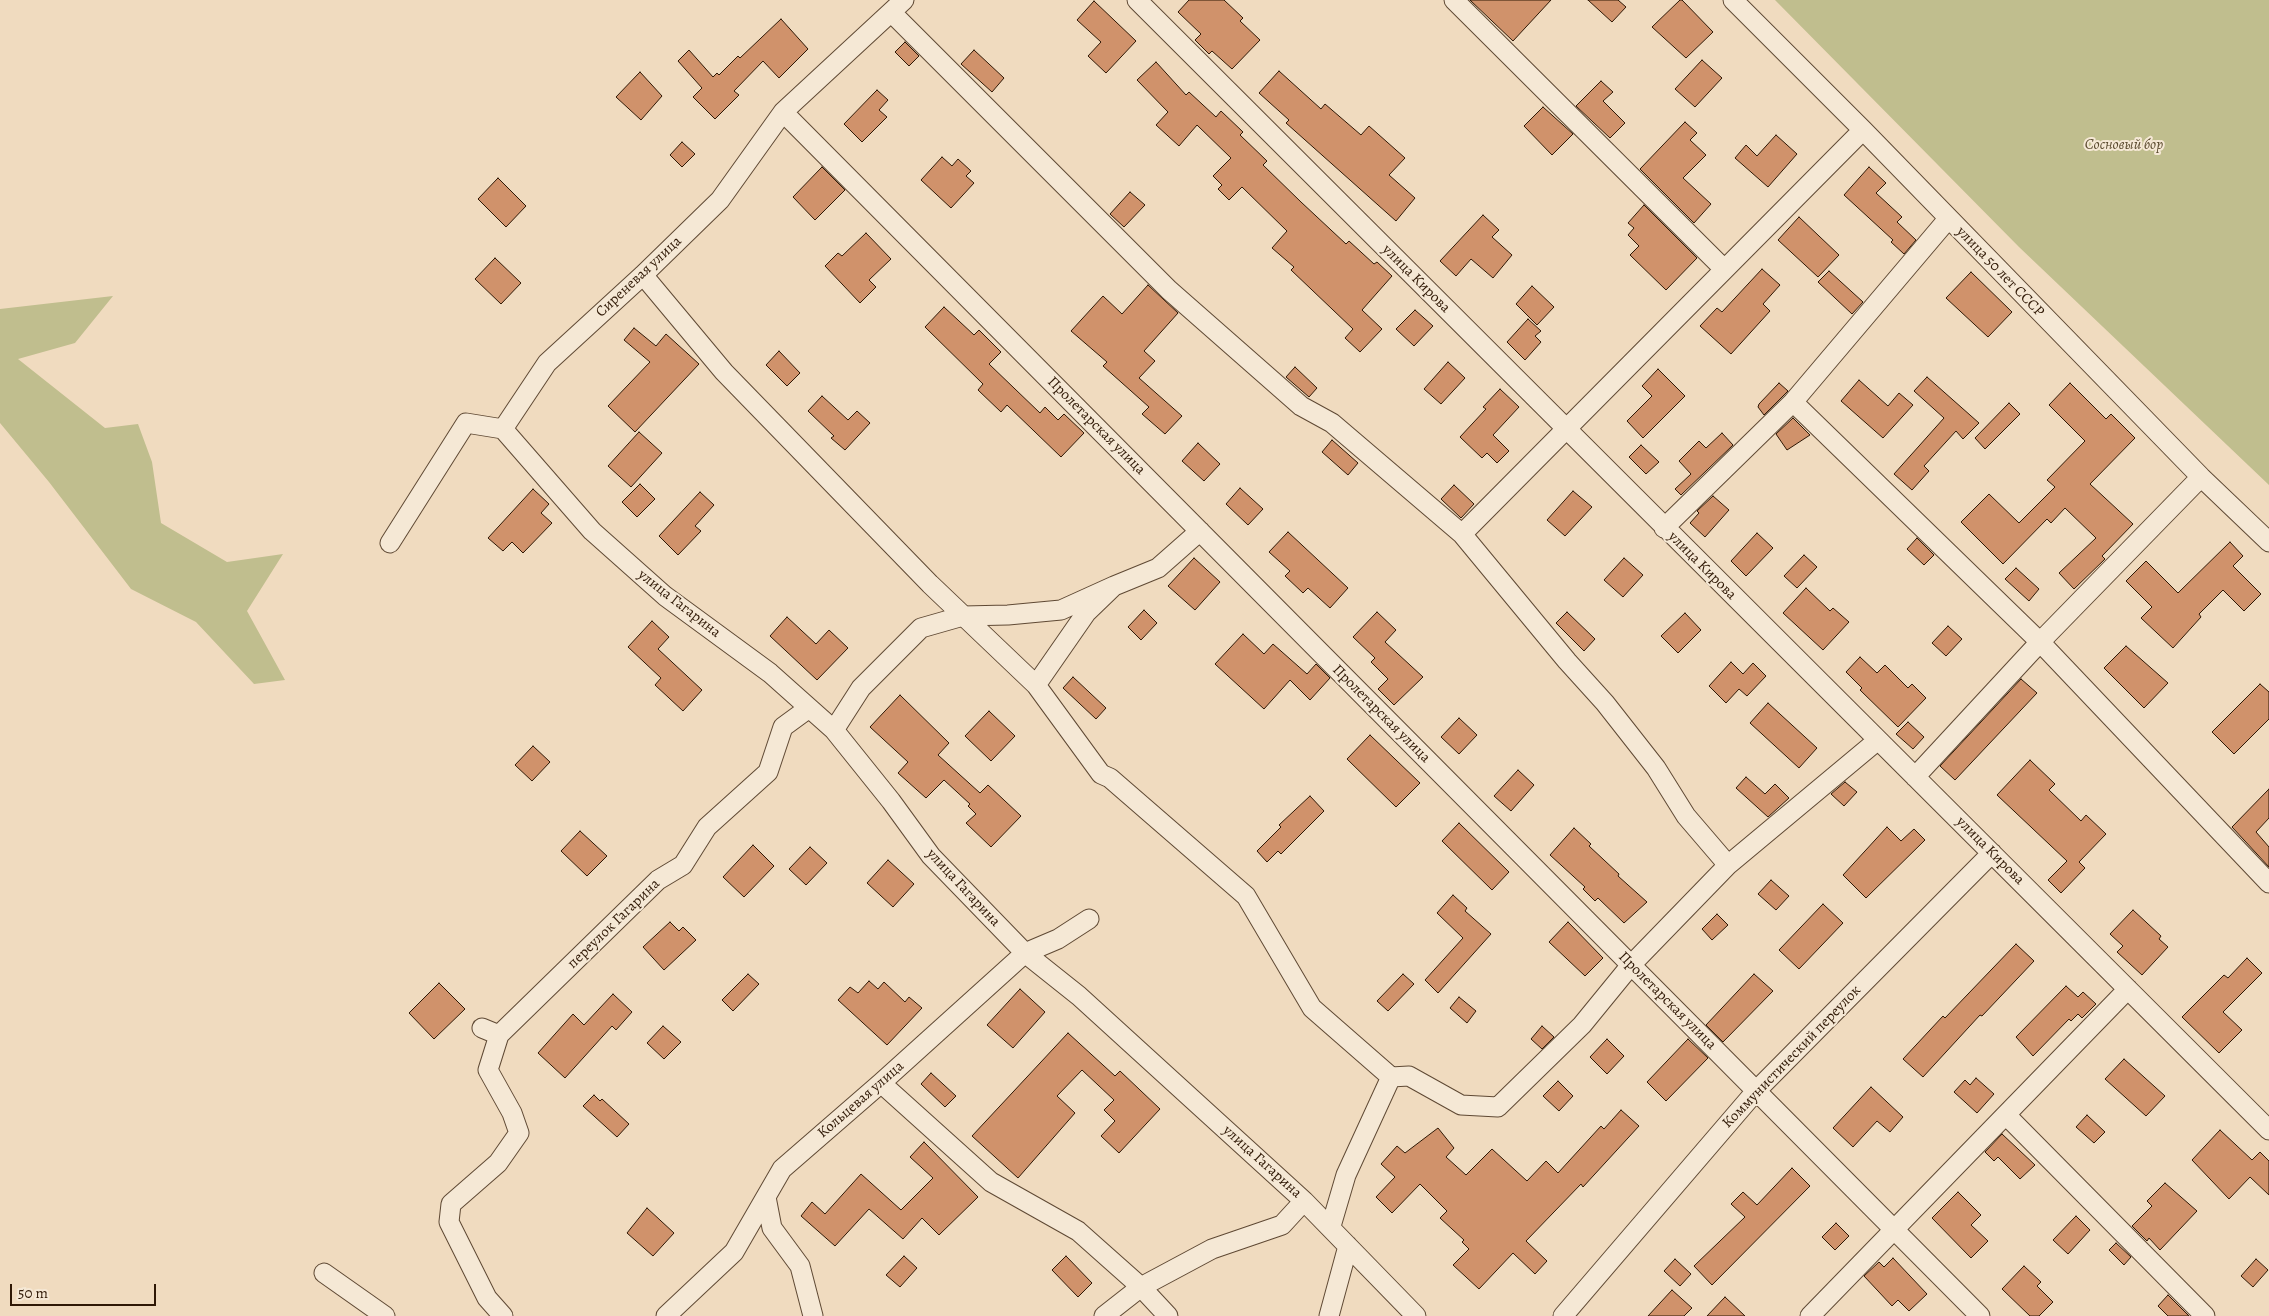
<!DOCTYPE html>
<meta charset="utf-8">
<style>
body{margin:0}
#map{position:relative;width:2269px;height:1316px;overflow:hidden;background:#f0dbbf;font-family:Alegreya,serif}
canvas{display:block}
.scale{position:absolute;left:10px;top:1284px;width:146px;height:22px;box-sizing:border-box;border:2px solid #2f1805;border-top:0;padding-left:6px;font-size:15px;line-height:18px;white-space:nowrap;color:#2f1805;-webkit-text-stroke:4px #f5e8d5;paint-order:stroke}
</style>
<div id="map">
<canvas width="2269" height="1316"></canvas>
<div class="scale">50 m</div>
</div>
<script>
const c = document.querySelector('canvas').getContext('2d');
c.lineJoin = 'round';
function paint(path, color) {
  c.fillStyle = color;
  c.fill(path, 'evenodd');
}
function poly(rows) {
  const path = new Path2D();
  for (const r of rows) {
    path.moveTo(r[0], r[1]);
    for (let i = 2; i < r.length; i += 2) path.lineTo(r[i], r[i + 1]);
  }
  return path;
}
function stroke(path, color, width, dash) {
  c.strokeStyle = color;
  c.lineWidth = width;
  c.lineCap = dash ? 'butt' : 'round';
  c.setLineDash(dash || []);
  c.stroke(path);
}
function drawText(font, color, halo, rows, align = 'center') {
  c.font = font + ' Alegreya,serif';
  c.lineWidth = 4;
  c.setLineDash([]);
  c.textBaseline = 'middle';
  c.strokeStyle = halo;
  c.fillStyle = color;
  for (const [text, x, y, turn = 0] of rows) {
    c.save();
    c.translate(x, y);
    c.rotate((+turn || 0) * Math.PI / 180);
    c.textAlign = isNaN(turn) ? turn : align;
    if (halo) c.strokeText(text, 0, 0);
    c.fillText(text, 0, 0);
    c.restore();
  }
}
paint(poly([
 [1775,0,2269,0,2269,485,2019,247],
 [113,296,75,343,18,359,105,428,138,424,152,462,161,523,227,562,283,554,247,611,285,680,254,684,196,622,131,589,49,482,0,423,0,309]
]), '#c0be8e');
const building = poly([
 [1189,0,1224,0,1243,18,1240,21,1260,40,1232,69,1212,51,1209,54,1195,40,1201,34,1178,12,1189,0],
 [1470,0,1551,0,1513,41,1470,0],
 [1588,0,1618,0,1626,7,1612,22,1588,0],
 [1680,0,1682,0,1713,32,1686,58,1652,27,1680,0],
 [1094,1,1136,41,1106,73,1088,56,1101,42,1077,20,1094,1],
 [781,19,808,49,779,78,763,61,734,91,739,95,715,119,693,97,702,88,678,61,689,50,713,77,717,73,719,75,738,56,740,58,781,19],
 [905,42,919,56,909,66,895,52,905,42],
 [974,50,1004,78,992,92,961,64,974,50],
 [1702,60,1722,78,1695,107,1675,89,1702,60],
 [1156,62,1186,95,1189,92,1216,117,1221,111,1243,132,1240,135,1267,161,1263,165,1301,202,1346,244,1349,241,1374,264,1377,262,1392,276,1362,310,1382,329,1360,352,1345,338,1353,329,1291,270,1294,267,1272,248,1287,231,1242,187,1229,200,1218,189,1222,185,1213,176,1231,158,1197,125,1179,146,1156,125,1168,112,1137,80,1156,62],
 [1279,71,1321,109,1325,104,1361,135,1369,126,1405,158,1389,175,1415,198,1396,221,1286,123,1289,120,1259,93,1279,71],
 [640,72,662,96,641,120,616,97,640,72],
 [1601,81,1613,92,1603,101,1625,123,1610,138,1576,106,1601,81],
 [877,90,888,100,879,110,887,117,862,142,844,124,877,90],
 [1543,107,1573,134,1552,155,1524,126,1543,107],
 [1685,122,1697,133,1690,140,1706,155,1683,178,1711,204,1694,223,1640,169,1685,122],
 [1776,135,1797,154,1768,187,1735,158,1746,145,1757,156,1776,135],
 [682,142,695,154,682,167,670,155,682,142],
 [942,157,952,166,958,159,971,171,966,176,974,183,951,208,921,180,942,157],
 [822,167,845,190,815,220,793,197,822,167],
 [1869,167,1886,183,1876,193,1902,217,1897,222,1916,240,1904,254,1891,242,1893,240,1844,195,1869,167],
 [498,178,526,206,506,227,478,199,498,178],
 [1130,192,1145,205,1124,227,1110,214,1130,192],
 [1644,205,1697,258,1666,290,1630,255,1639,246,1628,235,1634,228,1628,223,1644,205],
 [1483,215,1499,230,1492,237,1512,255,1493,278,1471,259,1456,276,1440,261,1483,215],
 [1799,217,1839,255,1818,277,1778,240,1799,217],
 [866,233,891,259,869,280,876,287,860,303,825,266,838,253,842,256,866,233],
 [495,258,521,283,501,304,475,279,495,258],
 [1762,269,1780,285,1763,304,1770,311,1731,354,1700,326,1717,308,1722,312,1762,269],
 [1829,271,1863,302,1852,314,1818,282,1829,271],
 [1971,272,2012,312,1988,337,1946,298,1971,272],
 [1148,285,1178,313,1144,351,1155,361,1139,378,1182,416,1165,434,1142,414,1149,407,1103,366,1107,362,1071,331,1103,296,1122,314,1148,285],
 [1532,286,1554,307,1537,325,1516,304,1532,286],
 [944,307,974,335,979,330,1001,352,989,364,1040,413,1045,407,1058,420,1064,414,1084,433,1061,457,1007,405,1001,412,978,390,983,384,925,327,944,307],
 [1415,310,1433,326,1414,346,1396,329,1415,310],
 [1528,319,1541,331,1535,336,1541,342,1525,360,1507,342,1528,319],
 [634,328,656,346,666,334,699,364,635,432,608,406,650,362,624,340,634,328],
 [779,351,800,373,787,386,766,365,779,351],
 [1448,362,1465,378,1441,404,1424,389,1448,362],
 [1295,367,1317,388,1309,397,1286,377,1295,367],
 [1658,369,1685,396,1643,438,1627,421,1652,396,1642,386,1658,369],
 [1927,377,1979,423,1963,439,1956,431,1924,466,1929,471,1912,490,1894,474,1944,418,1914,391,1927,377],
 [1859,380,1888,406,1899,393,1913,405,1883,438,1841,401,1859,380],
 [1779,383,1788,391,1764,415,1758,407,1759,404,1779,383],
 [2070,383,2106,419,2111,414,2135,438,2090,484,2133,524,2102,556,2105,559,2074,589,2059,573,2096,538,2065,508,2051,523,2047,519,2003,564,1961,522,1989,494,2019,523,2055,487,2047,480,2085,441,2049,405,2070,383],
 [1500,389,1519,407,1493,435,1509,451,1497,463,1487,453,1482,458,1460,437,1486,409,1483,407,1500,389],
 [822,396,848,420,857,411,870,423,845,450,831,438,834,436,808,411,822,396],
 [2009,403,2020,414,1985,449,1975,438,2009,403],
 [1793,418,1810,435,1787,450,1776,434,1793,418],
 [639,432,662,453,631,487,608,466,639,432],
 [1722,433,1733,445,1681,495,1675,489,1691,474,1679,461,1699,441,1706,448,1722,433],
 [1332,440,1358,463,1348,475,1322,452,1332,440],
 [1198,443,1220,464,1204,481,1182,461,1198,443],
 [1641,445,1659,462,1646,474,1629,457,1641,445],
 [640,484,655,499,637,517,622,502,640,484],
 [1454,485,1474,504,1461,518,1441,499,1454,485],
 [1240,488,1263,509,1248,525,1226,504,1240,488],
 [533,489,549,504,541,513,552,523,523,553,512,542,503,551,488,538,533,489],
 [1573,491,1592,507,1565,536,1547,520,1573,491],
 [700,492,714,505,695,526,701,531,678,555,659,536,700,492],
 [1713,496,1729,510,1705,537,1690,523,1699,513,1697,511,1713,496],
 [1288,532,1348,588,1330,608,1308,588,1303,593,1285,576,1290,571,1269,552,1288,532],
 [1757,533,1773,548,1746,576,1731,561,1757,533],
 [1917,538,1934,555,1924,565,1907,549,1917,538],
 [2230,542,2243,556,2233,566,2261,594,2244,611,2223,590,2199,614,2201,617,2173,648,2141,618,2152,607,2126,581,2146,561,2178,593,2230,542],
 [1804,555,1817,567,1797,588,1784,576,1804,555],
 [1194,558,1220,582,1195,610,1168,586,1194,558],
 [1624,558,1643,575,1623,597,1604,580,1624,558],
 [2016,568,2039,589,2029,601,2005,579,2016,568],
 [1806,588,1830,611,1833,608,1849,622,1823,650,1783,613,1806,588],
 [1144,610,1157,623,1141,640,1128,627,1144,610],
 [1377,612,1396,630,1385,642,1423,677,1394,705,1378,689,1388,679,1371,662,1375,658,1353,637,1377,612],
 [1567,612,1595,639,1584,651,1556,623,1567,612],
 [1685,613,1701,630,1678,653,1661,636,1685,613],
 [787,617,816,644,829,630,848,648,817,680,770,636,787,617],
 [652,621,669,637,658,649,702,690,683,711,655,685,661,678,628,647,652,621],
 [1948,626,1962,639,1946,656,1932,643,1948,626],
 [1243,634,1264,654,1273,644,1307,674,1316,664,1330,678,1310,700,1290,680,1264,709,1215,664,1243,634],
 [2126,646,2168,683,2144,708,2104,668,2126,646],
 [1860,657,1877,673,1885,665,1908,688,1912,684,1926,698,1898,727,1860,690,1862,688,1846,672,1860,657],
 [1731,662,1743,674,1753,663,1766,676,1747,696,1739,689,1726,703,1709,686,1731,662],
 [1073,677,1106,708,1096,719,1063,688,1073,677],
 [2021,679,2037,693,1955,780,1940,766,2021,679],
 [2260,684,2269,692,2269,719,2234,754,2212,732,2260,684],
 [900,695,949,743,938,755,980,793,988,785,1021,816,991,847,966,823,976,814,968,806,970,804,944,780,926,798,898,773,908,762,870,727,900,695],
 [1768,703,1817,748,1799,768,1750,723,1768,703],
 [989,711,1015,736,991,761,965,736,989,711],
 [1459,718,1477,735,1459,754,1441,737,1459,718],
 [1908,722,1924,737,1913,749,1896,734,1908,722],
 [1370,735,1420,783,1396,807,1347,759,1370,735],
 [533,746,550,762,532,781,515,765,533,746],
 [2030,760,2055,784,2049,790,2081,821,2086,815,2106,834,2079,862,2085,868,2061,893,2048,880,2067,861,1997,795,2030,760],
 [1518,770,1534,785,1511,811,1494,796,1518,770],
 [1746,777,1765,794,1775,784,1789,798,1768,817,1736,788,1746,777],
 [1845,782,1857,792,1844,806,1831,794,1845,782],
 [2269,789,2269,818,2256,832,2269,847,2269,867,2232,827,2269,789],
 [1310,796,1324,811,1281,854,1278,851,1267,862,1257,851,1281,827,1279,825,1310,796],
 [1459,823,1509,872,1492,890,1442,841,1459,823],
 [1887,827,1901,841,1914,829,1925,840,1866,898,1843,875,1887,827],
 [1574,828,1591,844,1589,846,1619,874,1618,876,1647,902,1624,923,1598,898,1595,901,1583,889,1585,887,1550,855,1574,828],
 [580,831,607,856,587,876,561,851,580,831],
 [753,845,774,866,744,897,723,877,753,845],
 [810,847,827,863,806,885,789,869,810,847],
 [888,860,914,884,893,907,867,883,888,860],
 [1771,880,1789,896,1776,910,1758,894,1771,880],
 [1453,895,1467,908,1465,911,1491,934,1438,993,1425,980,1463,938,1437,913,1453,895],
 [1823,904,1843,923,1799,969,1779,950,1823,904],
 [2133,910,2161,936,2159,939,2168,947,2142,975,2117,952,2123,946,2110,934,2133,910],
 [1717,914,1728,925,1712,940,1702,929,1717,914],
 [670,922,679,931,683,927,696,940,664,970,643,947,670,922],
 [1568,922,1603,958,1585,976,1549,942,1568,922],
 [2016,944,2034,961,1982,1016,1980,1015,1923,1077,1903,1059,1943,1016,1945,1018,2016,944],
 [2247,958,2262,973,2223,1012,2242,1030,2219,1053,2182,1017,2224,975,2228,978,2247,958],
 [748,974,759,984,733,1011,722,1000,748,974],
 [1403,974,1414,984,1388,1011,1377,1001,1403,974],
 [1754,974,1773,991,1723,1042,1706,1025,1754,974],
 [869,981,878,989,884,982,905,1002,909,997,922,1008,887,1045,838,1000,850,987,858,993,869,981],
 [439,983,465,1009,434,1039,409,1013,439,983],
 [2066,986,2078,997,2083,992,2096,1004,2082,1018,2078,1014,2071,1021,2069,1019,2033,1056,2016,1037,2066,986],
 [1020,989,1045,1012,1013,1048,987,1025,1020,989],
 [613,994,632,1012,616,1030,612,1026,565,1078,538,1053,573,1014,584,1025,613,994],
 [1459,997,1476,1011,1467,1023,1450,1008,1459,997],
 [663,1026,681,1042,664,1059,647,1043,663,1026],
 [1542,1026,1554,1037,1542,1049,1531,1039,1542,1026],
 [1068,1033,1115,1076,1120,1071,1160,1109,1119,1153,1101,1136,1115,1121,1104,1110,1114,1100,1082,1070,1057,1096,1075,1113,1018,1178,972,1136,1068,1033],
 [1607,1039,1624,1056,1607,1074,1590,1057,1607,1039],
 [1688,1039,1708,1058,1666,1101,1647,1082,1688,1039],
 [2124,1059,2165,1096,2146,1116,2105,1079,2124,1059],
 [931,1073,956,1096,945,1107,921,1084,931,1073],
 [1976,1078,1994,1094,1977,1113,1954,1092,1965,1080,1970,1085,1976,1078],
 [1558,1081,1573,1096,1559,1111,1543,1096,1558,1081],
 [1871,1087,1903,1117,1890,1132,1877,1121,1853,1147,1833,1128,1871,1087],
 [594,1095,600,1101,602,1099,629,1124,617,1137,583,1106,594,1095],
 [1621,1110,1639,1126,1583,1187,1581,1184,1526,1241,1547,1261,1535,1274,1513,1253,1479,1289,1453,1265,1469,1249,1462,1242,1464,1240,1440,1218,1447,1211,1420,1184,1392,1213,1376,1197,1395,1177,1381,1164,1397,1146,1405,1153,1438,1128,1454,1148,1446,1157,1466,1175,1492,1149,1527,1181,1546,1161,1558,1173,1601,1126,1604,1129,1621,1110],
 [2087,1115,2105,1132,2094,1143,2076,1127,2087,1115],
 [2220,1130,2252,1160,2260,1152,2269,1161,2269,1195,2250,1177,2229,1199,2192,1160,2220,1130],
 [2002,1134,2035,1165,2020,1179,1998,1157,1994,1161,1985,1152,2002,1134],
 [924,1142,978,1197,939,1235,922,1218,903,1239,869,1209,835,1246,801,1216,812,1202,825,1214,861,1174,901,1210,933,1178,910,1157,924,1142],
 [1792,1168,1810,1186,1712,1285,1694,1266,1745,1217,1731,1204,1743,1192,1757,1205,1792,1168],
 [2165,1183,2197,1211,2160,1250,2149,1238,2147,1241,2132,1226,2152,1206,2147,1201,2165,1183],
 [1958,1192,1981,1215,1971,1225,1988,1241,1971,1258,1932,1218,1958,1192],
 [647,1208,674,1233,653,1256,627,1233,647,1208],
 [2076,1216,2090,1230,2068,1254,2053,1240,2076,1216],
 [1836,1223,1849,1236,1835,1250,1822,1237,1836,1223],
 [2116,1243,2131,1257,2124,1265,2109,1250,2116,1243],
 [904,1256,917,1268,900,1287,886,1275,904,1256],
 [1066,1256,1092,1283,1078,1297,1052,1270,1066,1256],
 [1893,1258,1927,1294,1909,1311,1898,1300,1892,1306,1864,1276,1879,1262,1884,1267,1893,1258],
 [1675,1259,1691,1274,1680,1286,1664,1271,1675,1259],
 [2256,1259,2268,1270,2253,1287,2241,1276,2256,1259],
 [2024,1266,2041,1282,2037,1286,2053,1302,2039,1316,2030,1316,2002,1289,2024,1266],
 [1672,1290,1692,1308,1684,1316,1648,1316,1672,1290],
 [2168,1295,2189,1316,2168,1316,2158,1306,2168,1295],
 [1725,1297,1745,1316,1707,1316,1725,1297]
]);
paint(building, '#d0926b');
stroke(building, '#2f1805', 1);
const minor = poly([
 [1137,0,2269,1130],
 [1454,0,1724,269],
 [1733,0,1863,130,2201,477,2269,542],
 [891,12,1169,290,1301,406,1332,423,1462,534],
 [783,112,1980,1316],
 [643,275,724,372,930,584,1036,685,1101,774,1110,778,1246,896,1312,1008,1391,1077,1409,1076,1461,1105,1498,1107,1582,1025,1631,965,1728,865,1878,740],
 [1793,402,2040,642,2269,883],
 [503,429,592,531,665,596,770,673,834,730,891,801,931,856,1025,953,1079,996,1304,1201,1416,1316],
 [1664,528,1793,402,1948,219],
 [390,543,466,423,503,429,547,363,643,275,720,200,783,112,904,0],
 [1036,685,1086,613,1114,586,1158,568,1200,531],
 [834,730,861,688,921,628,963,616,1008,615,1061,610,1114,586],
 [1915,777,2040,642,2201,477],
 [1728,865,1686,816,1656,768,1605,703,1567,661,1462,534,1863,130],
 [482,1028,499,1035,658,880,683,865,707,827,768,772,783,727,809,708],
 [499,1035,488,1070,512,1113,519,1133,498,1163,451,1204,449,1222,487,1298,503,1316],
 [881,1083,991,1182,1078,1231,1141,1287,1168,1316],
 [2007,1116,2205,1316],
 [766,1197,772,1228,800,1266,813,1316],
 [1331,1226,1346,1175,1391,1077],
 [324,1273,385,1316],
 [666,1316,734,1252,782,1169,881,1083,1025,953,1058,939,1089,919],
 [1104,1316,1141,1287,1212,1249,1282,1225,1304,1201],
 [1329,1316,1348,1246],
 [1563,1316,1756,1091,1992,853],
 [1810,1316,2128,989]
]);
stroke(minor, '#5f4934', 21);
stroke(minor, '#f5e8d5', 19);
drawText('italic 15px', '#5a4a2e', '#f5e8d5', [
 ["Сосновый бор",2124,145]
]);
drawText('15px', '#2f1805', '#f5e8d5', [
 ["улица 50 лет СССР",2000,272,46],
 ["Сиреневая улица",639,277,-43],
 ["улица Кирова",1416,279,45],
 ["Пролетарская улица",1096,426,45],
 ["улица Кирова",1702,566,45],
 ["улица Гагарина",679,604,38],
 ["Пролетарская улица",1381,714,45],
 ["улица Кирова",1990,851,45],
 ["улица Гагарина",963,888,47],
 ["переулок Гагарина",614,924,-44],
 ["Пролетарская улица",1667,1001,45],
 ["Коммунистический переулок",1792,1057,-46],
 ["Кольцевая улица",861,1100,-41],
 ["улица Гагарина",1262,1162,42]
]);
</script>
